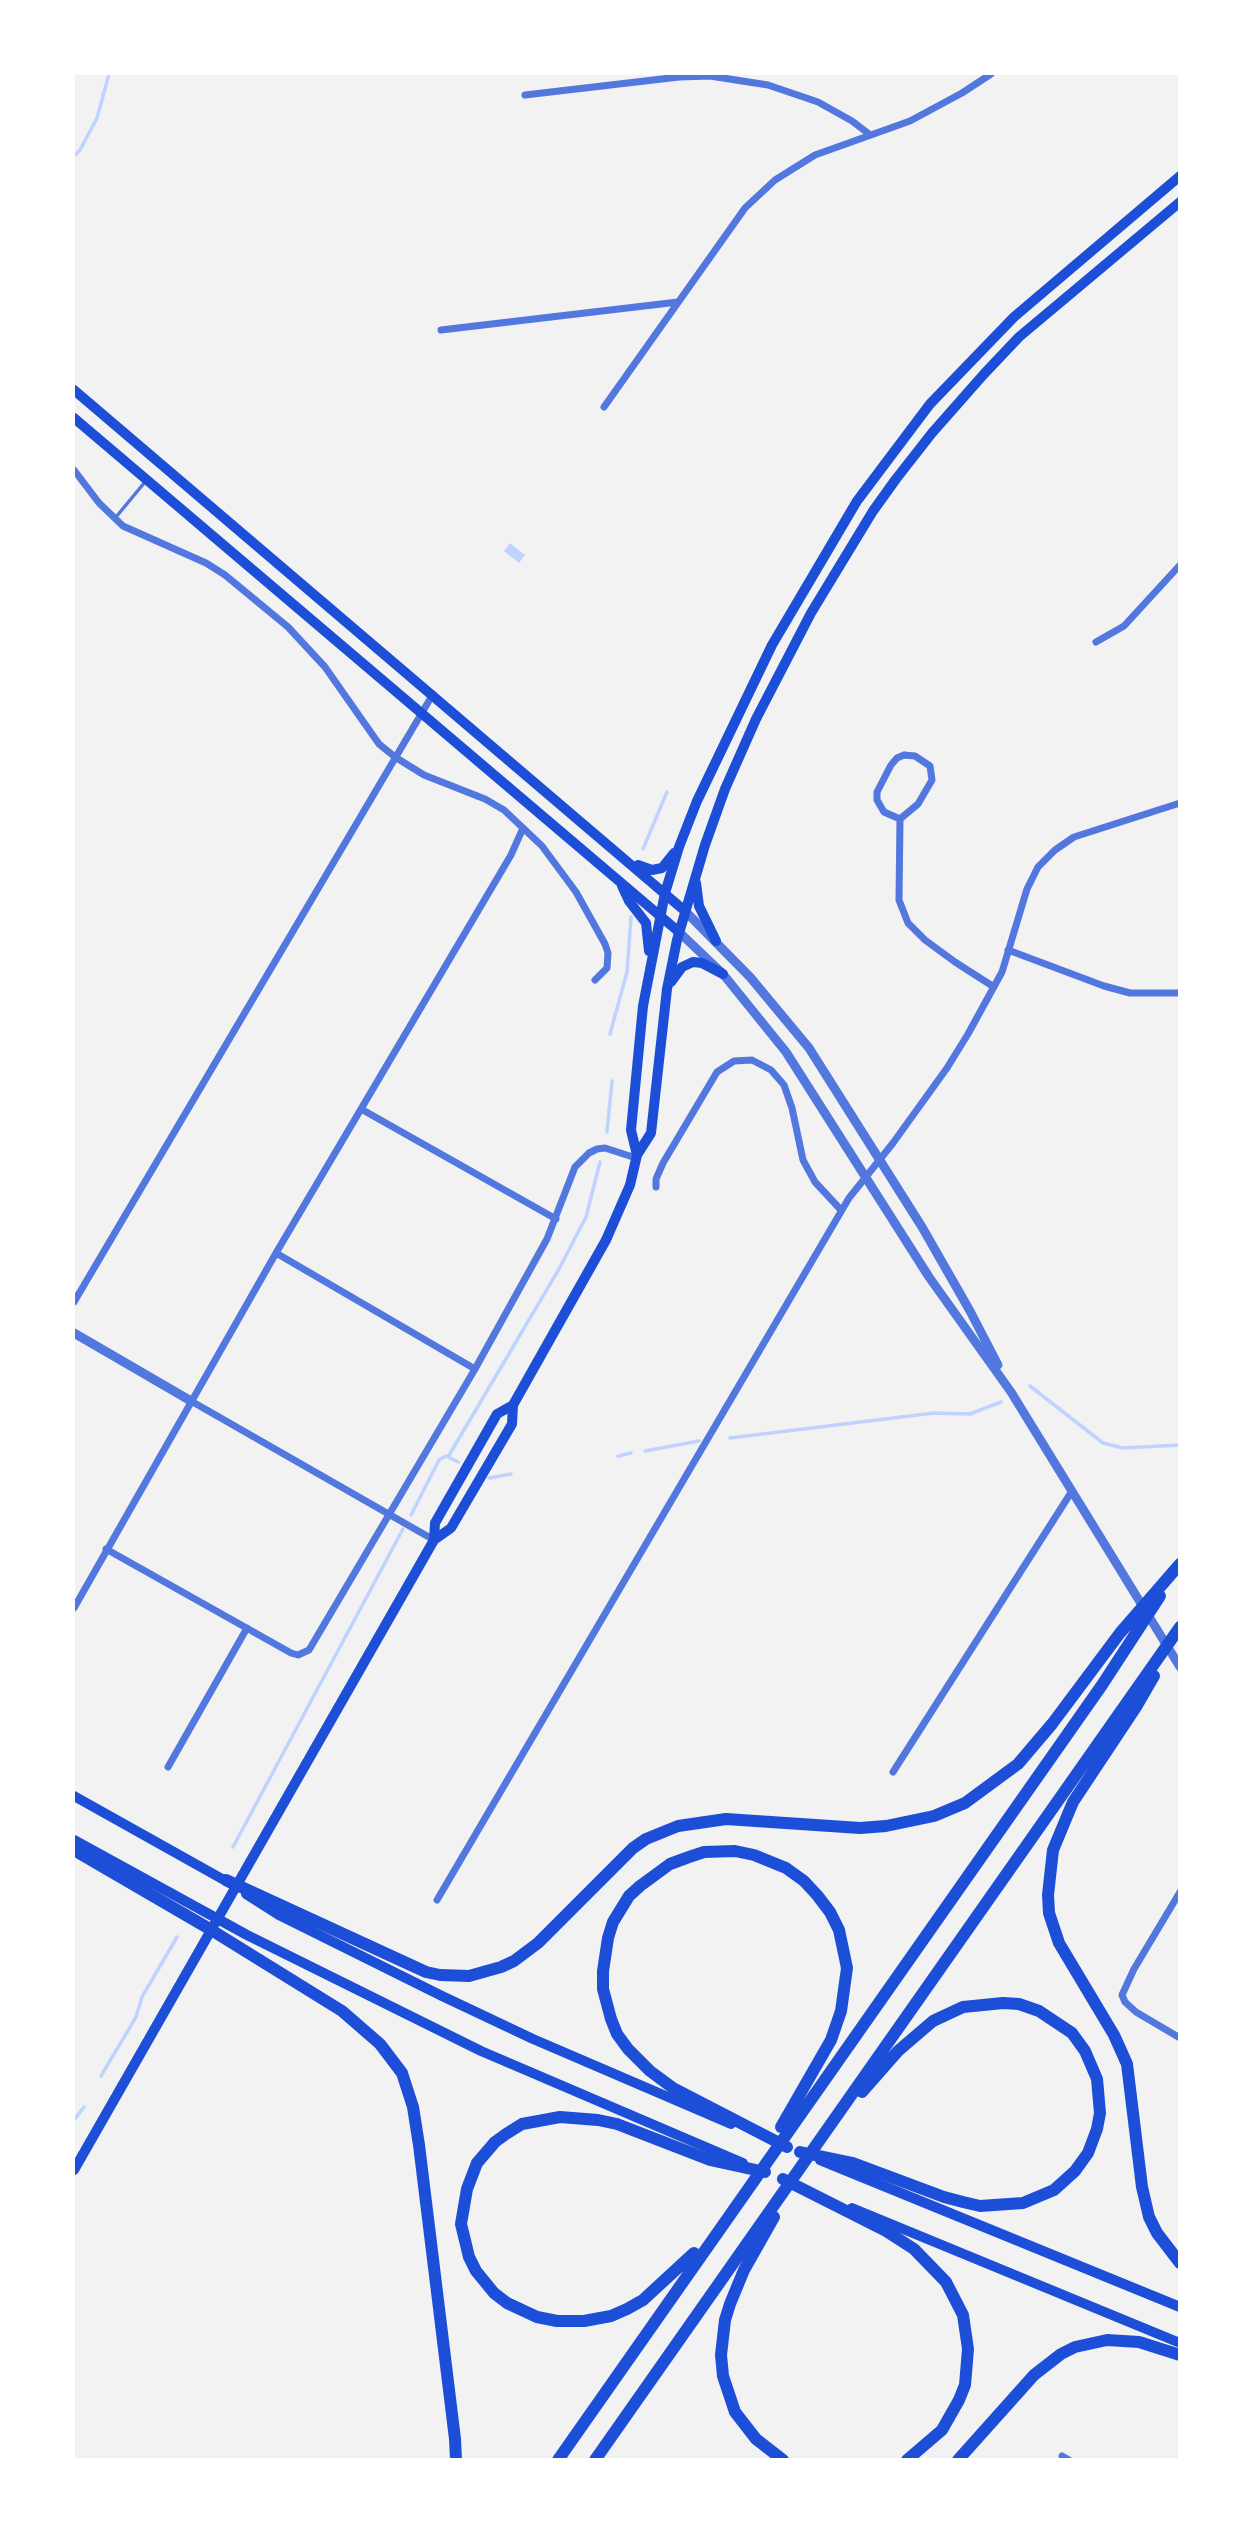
<!DOCTYPE html>
<style>
body{margin:0}
#map{position:relative;width:1253px;height:2533px;overflow:hidden;background:#f2f2f2;font-family:"Fira Sans",sans-serif}
canvas{display:block}
.frame{position:absolute;inset:0;border:75px solid #fff;pointer-events:none}
</style>
<div id="map">
<canvas width="1253" height="2533"></canvas>
<div class="frame"></div>
</div>
<script>
const c = document.querySelector('canvas').getContext('2d');
c.lineJoin = 'round';
function paint(path, color) {
  c.fillStyle = color;
  c.fill(path, 'evenodd');
}
function poly(rows) {
  const path = new Path2D();
  for (const r of rows) {
    path.moveTo(r[0], r[1]);
    for (let i = 2; i < r.length; i += 2) path.lineTo(r[i], r[i + 1]);
  }
  return path;
}
function stroke(path, color, width, dash) {
  c.strokeStyle = color;
  c.lineWidth = width;
  c.lineCap = dash ? 'butt' : 'round';
  c.setLineDash(dash || []);
  c.stroke(path);
}
paint(poly([
 [510,543,525,555,519,563,504,551]
]), '#bfd3fe');
stroke(poly([
 [74,156,80,150,97,118,109,74],
 [643,849,667,792],
 [610,1034,627,972,631,917],
 [607,1132,612,1081],
 [1030,1386,1103,1443,1123,1448,1180,1445],
 [730,1438,934,1413,970,1414,1001,1402],
 [645,1451,699,1441],
 [618,1456,631,1453],
 [448,1457,559,1269,586,1217,600,1162],
 [489,1478,511,1474],
 [411,1515,439,1460,446,1456,458,1462],
 [233,1847,403,1529],
 [101,2076,136,2017,142,1997,177,1937],
 [74,2120,84,2107]
]), '#bfd3fe', 3.5);
stroke(poly([
 [116,517,145,482]
]), '#5277de', 3.5);
stroke(poly([
 [525,95,679,77,710,76,768,85,818,102,852,121,869,134],
 [441,330,678,302],
 [604,407,745,208,775,180,815,155,910,121,962,93,991,74],
 [74,470,99,503,123,526,206,563,225,575,288,627,325,667,379,744,395,757,424,775,485,799,504,810,542,846,576,892,605,944,608,953,607,968,595,980],
 [1096,642,1124,626,1180,565],
 [904,755,915,756,930,766,932,780,918,804,900,819,884,812,877,800,877,792,891,765,897,758,904,755],
 [900,819,899,900,908,923,925,940,955,962,994,987],
 [1008,950,1104,986,1130,993,1180,993],
 [361,1109,556,1219],
 [656,1187,656,1179,663,1163,717,1072,734,1061,752,1060,771,1070,784,1085,792,1108,803,1160,815,1182,841,1210],
 [276,1253,475,1369],
 [74,1302,433,694],
 [191,1401,434,1540],
 [106,1549,291,1653,298,1655,309,1650,475,1369,547,1239,575,1167,589,1153,597,1149,605,1148,636,1158],
 [74,1608,276,1253,511,855,523,828],
 [168,1767,247,1628],
 [893,1772,1072,1491],
 [1180,1892,1134,1969,1122,1995,1125,2002,1136,2012,1180,2038],
 [437,1900,849,1198,893,1143,947,1068,968,1034,1002,972,1027,889,1038,867,1055,850,1074,837,1180,803],
 [1062,2456,1069,2460]
]), '#5277de', 7);
stroke(poly([
 [685,911,750,977,809,1048,922,1227,970,1311,998,1365],
 [679,932,723,974,786,1052,929,1277,1011,1392,1180,1667],
 [74,1333,191,1401]
]), '#5277de', 9);
stroke(poly([
 [74,390,685,911],
 [74,418,679,932],
 [638,865,652,870,662,868,674,853],
 [696,883,699,906,716,941],
 [622,886,629,901,646,923,649,951],
 [671,982,682,967,693,962,702,963,723,974],
 [637,1155,631,1130,643,1006,665,893,679,847,697,801,772,645,857,501,930,404,1014,317,1180,176],
 [434,1540,435,1523,497,1414,513,1405],
 [74,2170,434,1540,451,1528,512,1424,513,1405,606,1240,630,1185,637,1155,651,1133,667,989,677,940,705,845,725,789,756,719,811,613,873,511,896,479,932,433,984,374,1019,337,1180,202]
]), '#1d4ed8', 10);
stroke(poly([
 [74,1796,233,1885],
 [74,1840,247,1935,481,2051,743,2163],
 [246,1894,279,1915,442,1996,533,2039,731,2124],
 [820,2160,1180,2307],
 [852,2208,1180,2343]
]), '#1d4ed8', 10);
stroke(poly([
 [1154,1676,1136,1707,1073,1802,1053,1850,1048,1895,1049,1913,1059,1943,1114,2035,1127,2064,1142,2187,1149,2217,1157,2233,1180,2263],
 [74,1850,208,1928,342,2011,380,2044,402,2073,413,2107,419,2145,455,2439,456,2460],
 [226,1880,426,1972,440,1975,469,1976,501,1967,514,1961,538,1943,633,1848,646,1839,678,1826,726,1819,860,1828,886,1826,934,1816,965,1803,1018,1764,1052,1724,1120,1633,1180,1564],
 [781,2127,831,2040,841,2011,847,1968,839,1930,830,1912,817,1895,804,1881,786,1868,754,1855,735,1851,704,1852,689,1857,670,1864,640,1886,629,1896,613,1922,608,1938,603,1971,603,1989,611,2019,617,2034,628,2049,650,2071,673,2088,787,2147],
 [800,2152,853,2163,944,2197,963,2202,980,2206,1023,2203,1054,2190,1075,2171,1088,2153,1097,2129,1100,2113,1097,2079,1085,2051,1072,2033,1039,2011,1019,2004,1003,2003,963,2007,933,2021,898,2051,862,2092],
 [783,2179,886,2231,914,2249,946,2282,963,2315,968,2349,965,2385,959,2400,942,2430,907,2460],
 [774,2217,744,2270,730,2304,725,2320,721,2355,723,2376,735,2412,756,2439,783,2460],
 [694,2253,643,2300,627,2309,611,2316,584,2321,557,2321,537,2317,507,2303,494,2293,476,2271,469,2257,461,2224,467,2189,477,2163,495,2142,506,2134,522,2124,560,2117,598,2120,617,2124,710,2160,765,2172],
 [558,2460,1102,1685,1160,1596],
 [595,2460,1180,1627],
 [958,2460,1034,2375,1061,2354,1075,2347,1107,2340,1139,2342,1180,2355]
]), '#1d4ed8', 12);
</script>
